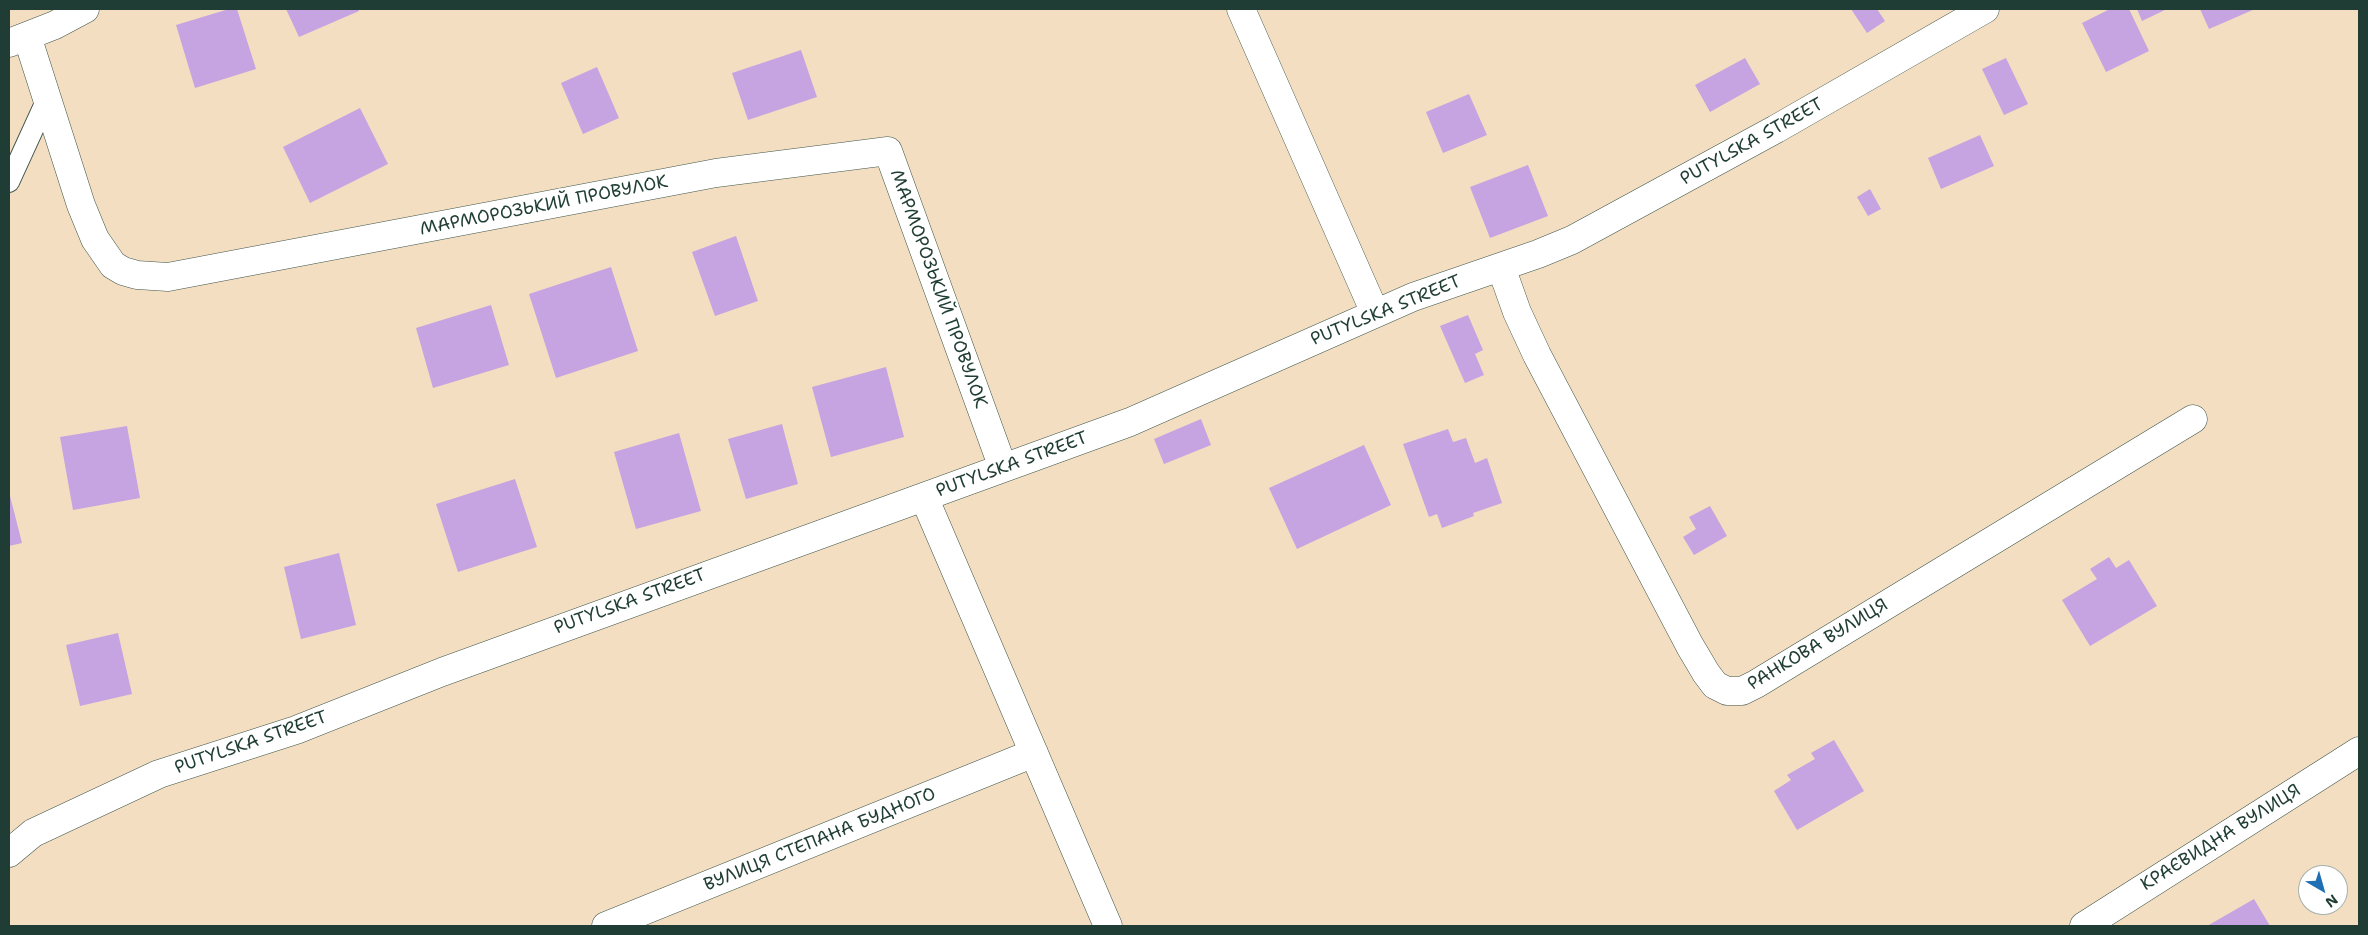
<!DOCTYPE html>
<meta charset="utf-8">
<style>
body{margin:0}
#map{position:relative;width:2368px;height:935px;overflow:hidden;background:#f3dec1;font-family:"Shantell Sans",sans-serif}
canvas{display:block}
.frame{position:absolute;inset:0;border:10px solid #1f3d34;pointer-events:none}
.north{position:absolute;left:2298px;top:865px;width:50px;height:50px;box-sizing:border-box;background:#fff;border:1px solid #a5b1ae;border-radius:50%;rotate:142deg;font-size:14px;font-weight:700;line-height:20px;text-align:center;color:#1f3d34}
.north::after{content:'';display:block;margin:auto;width:18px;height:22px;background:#1f6fb2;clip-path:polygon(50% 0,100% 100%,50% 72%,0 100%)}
</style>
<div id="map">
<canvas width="2368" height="935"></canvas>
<div class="frame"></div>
<div class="north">N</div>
</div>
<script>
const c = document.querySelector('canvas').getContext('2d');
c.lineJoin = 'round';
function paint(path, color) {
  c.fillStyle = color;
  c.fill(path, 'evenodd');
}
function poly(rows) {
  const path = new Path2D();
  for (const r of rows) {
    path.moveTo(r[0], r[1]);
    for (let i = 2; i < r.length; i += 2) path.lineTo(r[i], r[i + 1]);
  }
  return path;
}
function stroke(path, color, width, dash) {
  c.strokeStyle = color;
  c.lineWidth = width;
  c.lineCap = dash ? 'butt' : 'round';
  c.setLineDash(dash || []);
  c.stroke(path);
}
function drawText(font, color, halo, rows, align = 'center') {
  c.font = font + ' "Shantell Sans",sans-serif';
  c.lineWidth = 4;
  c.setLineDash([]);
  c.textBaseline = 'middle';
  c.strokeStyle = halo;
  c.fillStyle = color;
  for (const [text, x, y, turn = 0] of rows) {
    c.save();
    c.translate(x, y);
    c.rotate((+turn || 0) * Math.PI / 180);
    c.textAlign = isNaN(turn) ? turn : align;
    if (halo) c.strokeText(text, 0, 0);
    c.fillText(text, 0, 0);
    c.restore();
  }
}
paint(poly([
 [229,9,237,9,256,69,195,88,176,25],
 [286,9,358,9,359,11,299,37],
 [1851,9,1877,9,1885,21,1867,33],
 [2110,9,2129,9,2149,51,2106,72,2082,23],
 [2137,9,2167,9,2142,21],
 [2200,9,2255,9,2209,29],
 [801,50,817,97,748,120,732,73],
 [1745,58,1760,84,1710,112,1695,85],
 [2006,58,2028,104,2004,115,1982,69],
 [597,67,619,118,583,134,561,83],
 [1469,94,1487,135,1443,153,1426,112],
 [360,108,388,164,310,203,283,147],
 [1980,135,1994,166,1941,189,1928,158],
 [1528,165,1548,216,1490,238,1470,187],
 [1870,189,1881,209,1868,216,1857,197],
 [736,236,758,301,715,316,692,252],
 [611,267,638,351,556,378,529,294],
 [491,305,509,365,433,388,416,328],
 [1468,315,1483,350,1475,354,1484,375,1465,383,1440,326],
 [886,367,904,437,831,457,812,387],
 [1201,419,1211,445,1164,464,1154,439],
 [782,424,798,484,746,499,728,439],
 [127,426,140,498,73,510,60,437],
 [1448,429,1453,442,1466,438,1475,463,1487,458,1502,503,1473,513,1474,516,1442,528,1437,514,1429,517,1403,444],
 [679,433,701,511,636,529,614,452],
 [1364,445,1391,505,1297,549,1269,488],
 [515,479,537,547,458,572,436,504],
 [9,492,22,543,9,546],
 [1710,506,1727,536,1694,555,1683,537,1696,529,1689,517],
 [339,553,356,625,301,639,284,567],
 [2109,557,2116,568,2129,560,2157,606,2090,646,2062,600,2097,579,2090,569],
 [118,633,132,694,80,706,66,645],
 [1834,740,1864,791,1797,830,1774,791,1791,780,1787,775,1815,759,1811,753],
 [2254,899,2270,926,2207,926]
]), '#c6a3e1');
const lane = poly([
 [9,182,47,99]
]);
const street = poly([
 [1241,9,1375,313],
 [27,36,81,205,95,239,113,265,123,271,137,275,168,277,716,173,888,151,1003,468],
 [9,43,55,25,85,9],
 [1501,267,1517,312,1537,355,1690,646,1706,673,1715,685,1727,691,1742,691,1756,684,2193,419],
 [924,497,1108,926],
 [9,853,33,833,159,774,296,730,442,672,1130,422,1413,297,1538,254,1572,240,1776,129,1985,9],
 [606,926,1034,753],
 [2084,926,2359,751]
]);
stroke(lane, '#3f5549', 22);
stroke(street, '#3f5549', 29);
stroke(lane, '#fff', 20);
stroke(street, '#fff', 28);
drawText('18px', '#1f3d34', '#fff', [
 ["PUTYLSKA STREET",1752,142,-29],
 ["МАРМОРОЗЬКИЙ ПРОВУЛОК",544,206,-11],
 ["МАРМОРОЗЬКИЙ ПРОВУЛОК",938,289,70],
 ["PUTYLSKA STREET",1386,311,-22],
 ["PUTYLSKA STREET",1012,465,-20],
 ["PUTYLSKA STREET",630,602,-20],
 ["РАНКОВА ВУЛИЦЯ",1818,645,-31],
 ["PUTYLSKA STREET",251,743,-19],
 ["КРАЄВИДНА ВУЛИЦЯ",2221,838,-32],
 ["ВУЛИЦЯ СТЕПАНА БУДНОГО",820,840,-22]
]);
</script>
